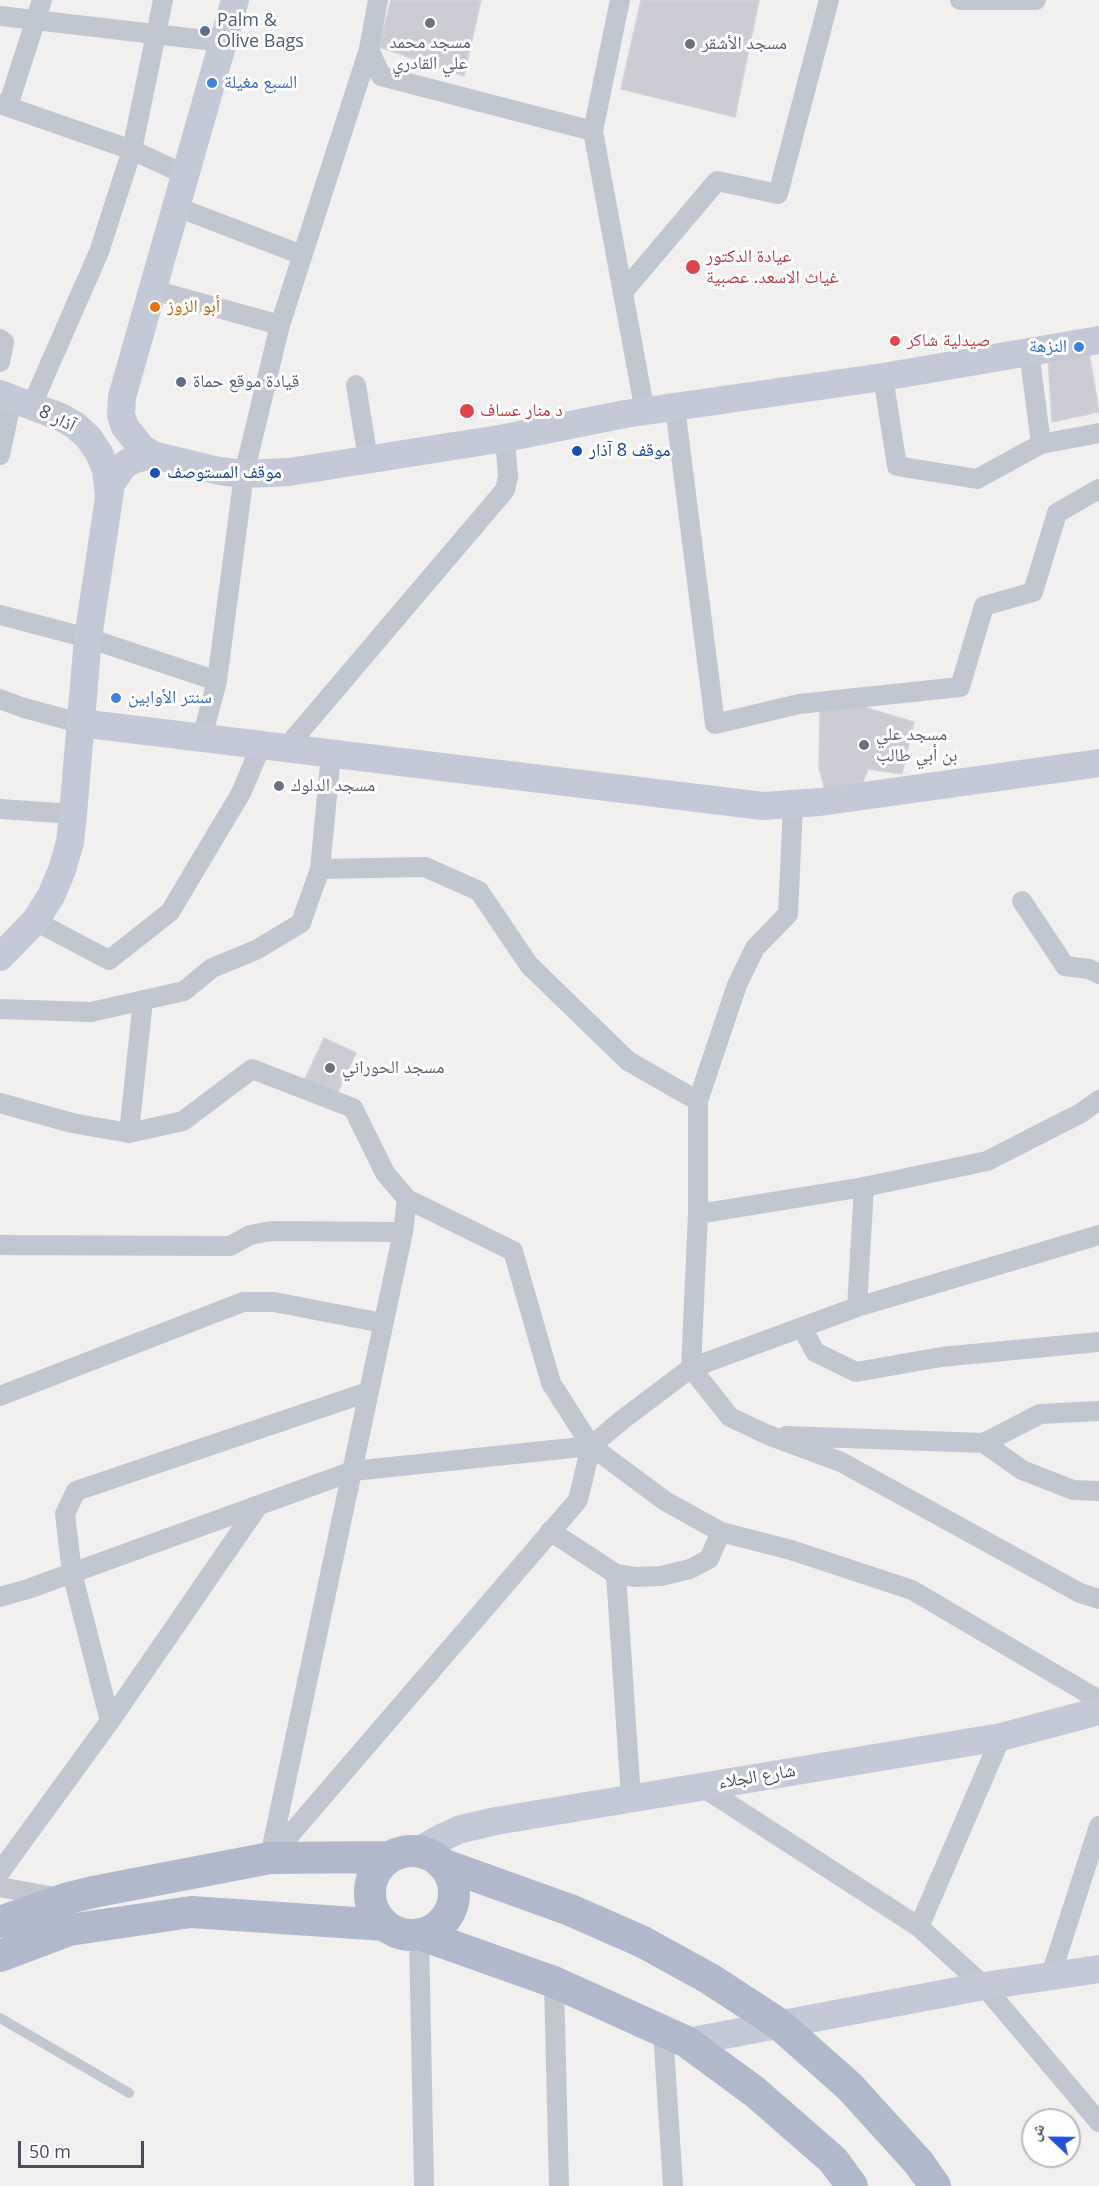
<!DOCTYPE html>
<meta charset="utf-8">
<style>
body{margin:0}
#map{position:relative;width:1099px;height:2186px;overflow:hidden;background:#f2f0ef;font-family:"Open Sans","Noto Naskh Arabic",sans-serif}
canvas{display:block}
.north{position:absolute;left:1021px;top:2108px;width:60px;height:60px;box-sizing:border-box;background:#fff;border:2px solid #b6b9be;border-radius:50%;rotate:292deg;font-size:16px;font-weight:700;line-height:24px;text-align:center;color:#484f5c}
.north::after{content:'';display:block;margin:auto;width:21px;height:27px;background:#224ed8;clip-path:polygon(50% 0,100% 100%,50% 72%,0 100%)}
.scale{position:absolute;left:18px;top:2141px;width:126px;height:27px;box-sizing:border-box;border:3px solid #484f5c;border-top:0;padding-left:8px;font-size:18px;line-height:21px;white-space:nowrap;color:#484f5c;-webkit-text-stroke:4px #fff;paint-order:stroke}
</style>
<div id="map">
<canvas width="1099" height="2186"></canvas>
<div class="north">ش</div>
<div class="scale">50 m</div>
</div>
<script>
const c = document.querySelector('canvas').getContext('2d');
c.lineJoin = 'round';
function paint(path, color) {
  c.fillStyle = color;
  c.fill(path, 'evenodd');
}
function poly(rows) {
  const path = new Path2D();
  for (const r of rows) {
    if (r.length === 3) {
      path.moveTo(r[0] + r[2], r[1]);
      path.arc(r[0], r[1], r[2], 0, 2 * Math.PI);
      continue;
    }
    path.moveTo(r[0], r[1]);
    for (let i = 2; i < r.length; i += 2) path.lineTo(r[i], r[i + 1]);
  }
  return path;
}
function stroke(path, color, width, dash) {
  c.strokeStyle = color;
  c.lineWidth = width;
  c.lineCap = dash ? 'butt' : 'round';
  c.setLineDash(dash || []);
  c.stroke(path);
}
function drawText(font, color, halo, rows, align = 'center') {
  c.font = font + ' "Open Sans","Noto Naskh Arabic",sans-serif';
  c.lineWidth = 6;
  c.setLineDash([]);
  c.textBaseline = 'middle';
  c.strokeStyle = halo;
  c.fillStyle = color;
  for (const [text, x, y, turn = 0] of rows) {
    c.save();
    c.translate(x, y);
    c.rotate((+turn || 0) * Math.PI / 180);
    c.textAlign = isNaN(turn) ? turn : align;
    if (halo) c.strokeText(text, 0, 0);
    c.fillText(text, 0, 0);
    c.restore();
  }
}
const building = poly([
 [391,0,481,0,464,76,379,47,391,0],
 [641,0,759,0,735,117,621,89,641,0],
 [1089,352,1099,412,1052,422,1048,357,1089,352],
 [857,705,914,722,902,774,868,769,863,782,825,790,819,768,820,710,857,705],
 [324,1038,356,1053,335,1098,303,1083,324,1038]
]);
paint(building, '#cccdd4');
stroke(building, '#d3d4da', 1.5);
stroke(poly([
 [0,2018,129,2093]
]), '#c0c7d0', 10);
stroke(poly([
 [620,0,593,131,645,412],
 [960,0,1036,0],
 [0,16,223,42],
 [369,49,381,76,593,131],
 [0,104,132,150,186,175],
 [8,106,42,0],
 [177,207,302,255],
 [153,290,280,325],
 [623,292,717,181,778,194,829,0],
 [0,339,4,342,0,362],
 [1029,351,1041,444],
 [883,377,897,466,977,479,1041,444,1099,433],
 [356,385,368,459],
 [31,407,99,252,132,150,163,0],
 [675,407,715,724,799,704,960,687,984,606,1033,592,1057,513,1099,489],
 [0,455,12,399],
 [0,615,88,638,217,681],
 [0,699,24,708,80,723],
 [202,738,217,681,244,474,280,325,369,49,378,0],
 [285,749,505,490,508,477,505,438],
 [793,805,788,914,755,948,737,985,698,1101,698,1214,691,1368,730,1417,768,1435,841,1462,1080,1593,1099,1599],
 [0,809,73,814],
 [320,869,425,867,479,891,529,965,628,1061,698,1101],
 [1022,901,1065,966,1089,969,1099,974],
 [35,921,109,960,170,912,241,793,261,746],
 [0,1009,91,1012,184,991,212,968,256,950,301,923,320,869,331,754],
 [0,1103,72,1123,129,1133,143,1000],
 [129,1133,183,1121,252,1069,353,1108,385,1173,407,1199,513,1251,551,1383,591,1446],
 [698,1214,864,1187,987,1161,1081,1113,1099,1100],
 [0,1245,230,1246,250,1235,271,1231,403,1232],
 [857,1307,864,1187],
 [802,1327,815,1352,856,1372,941,1357,1099,1342],
 [0,1396,243,1302,274,1302,383,1323],
 [786,1436,984,1443,1040,1414,1099,1411],
 [984,1443,1022,1470,1073,1490,1099,1491],
 [550,1531,616,1574,635,1577,661,1576,690,1569,709,1559,721,1532],
 [616,1574,631,1798],
 [0,1597,28,1589,353,1471,591,1446,665,1501,721,1532,791,1550,912,1590,1099,1700],
 [110,1721,72,1573,65,1514,76,1491,368,1392],
 [701,1786,919,1927,984,1986,1099,2122],
 [270,1856,403,1232,407,1199],
 [270,1858,578,1500,591,1446,622,1420,691,1368,857,1307,1099,1235],
 [0,1872,110,1721,258,1506],
 [0,1887,60,1898],
 [919,1927,1001,1737],
 [419,1934,424,2186],
 [1051,1975,1099,1826],
 [554,1982,559,2186],
 [663,2031,673,2186]
]), '#c0c7d0', 20);
stroke(poly([
 [235,0,122,397,121,415,125,427,142,448,153,455,219,471,244,474,289,472,505,438,625,414,883,377,1099,340],
 [0,394,61,417,76,426,89,438,99,453,106,470,109,495],
 [80,723,763,806,820,802,1099,763],
 [0,957,35,921,51,896,62,870,70,842,73,814,88,638,111,484,123,466,132,460,153,455],
 [418,1851,441,1838,461,1829,496,1821,1001,1737,1099,1711],
 [687,2042,984,1986,1099,1969]
]), '#c3c9d7', 28);
stroke(poly([
 [412,1893,42],
 [442,1864,570,1910,643,1942,710,1979,779,2024,850,2087,919,2163,935,2186],
 [0,1922,65,1899,93,1892,270,1858,390,1857],
 [419,1934,554,1982,687,2042,755,2092,833,2160,852,2186],
 [0,1956,69,1930,191,1912,385,1925]
]), '#b0b9cc', 32);
for (const [x, y, r, color] of [
 [430,23,6,"#6b7280"],
 [205,31,6,"#5c6f8a"],
 [690,44,6,"#6b7280"],
 [212,83,6,"#3f7fe0"],
 [693,267,8,"#e0444e"],
 [155,307,6,"#e8710a"],
 [895,341,6,"#e0444e"],
 [1079,347,6,"#3f7fe0"],
 [181,382,6,"#5c6f8a"],
 [467,411,8,"#e0444e"],
 [577,451,6,"#1a4fb4"],
 [155,473,6,"#1a4fb4"],
 [116,698,6,"#3f7fe0"],
 [864,745,6,"#6b7280"],
 [279,786,6,"#6b7280"],
 [330,1068,6,"#6b7280"]
]) {
  const dot = new Path2D();
  dot.arc(x, y, r, 0, 2 * Math.PI);
  c.fillStyle = color;
  c.fill(dot);
  stroke(dot, '#fff', 2);
}
drawText('18px', '#4e5e75', '#fff', [
 ["Palm &",217,21],
 ["Olive Bags",217,42],
 ["قيادة موقع حماة",193,382]
], 'left');
drawText('18px', '#5b616d', '#fff', [
 ["مسجد محمد",430,43,"center"],
 ["علي القادري",430,64,"center"],
 ["مسجد الأشقر",702,44],
 ["مسجد علي",876,735],
 ["بن أبي طالب",876,756],
 ["مسجد الدلوك",291,786],
 ["مسجد الحوراني",342,1068]
], 'left');
drawText('18px', '#366cbe', '#fff', [
 ["السبع مغيلة",224,83],
 ["النزهة",1067,347,"right"],
 ["سنتر الأوابين",128,698]
], 'left');
drawText('18px', '#be3a42', '#fff', [
 ["عيادة الدكتور",706,257],
 ["غياث الاسعد. عصبية",706,278],
 ["صيدلية شاكر",907,341],
 ["د منار عساف",480,411]
], 'left');
drawText('18px', '#c56008', '#fff', [
 ["أبو الزوز",167,307]
], 'left');
drawText('18px', '#484f5c', '#fff', [
 ["8 آذار",57,419,26],
 ["شارع الجلاء",757,1777,-9]
]);
drawText('18px', '#164399', '#fff', [
 ["موقف 8 آذار",589,451],
 ["موقف المستوصف",167,473]
], 'left');
</script>
